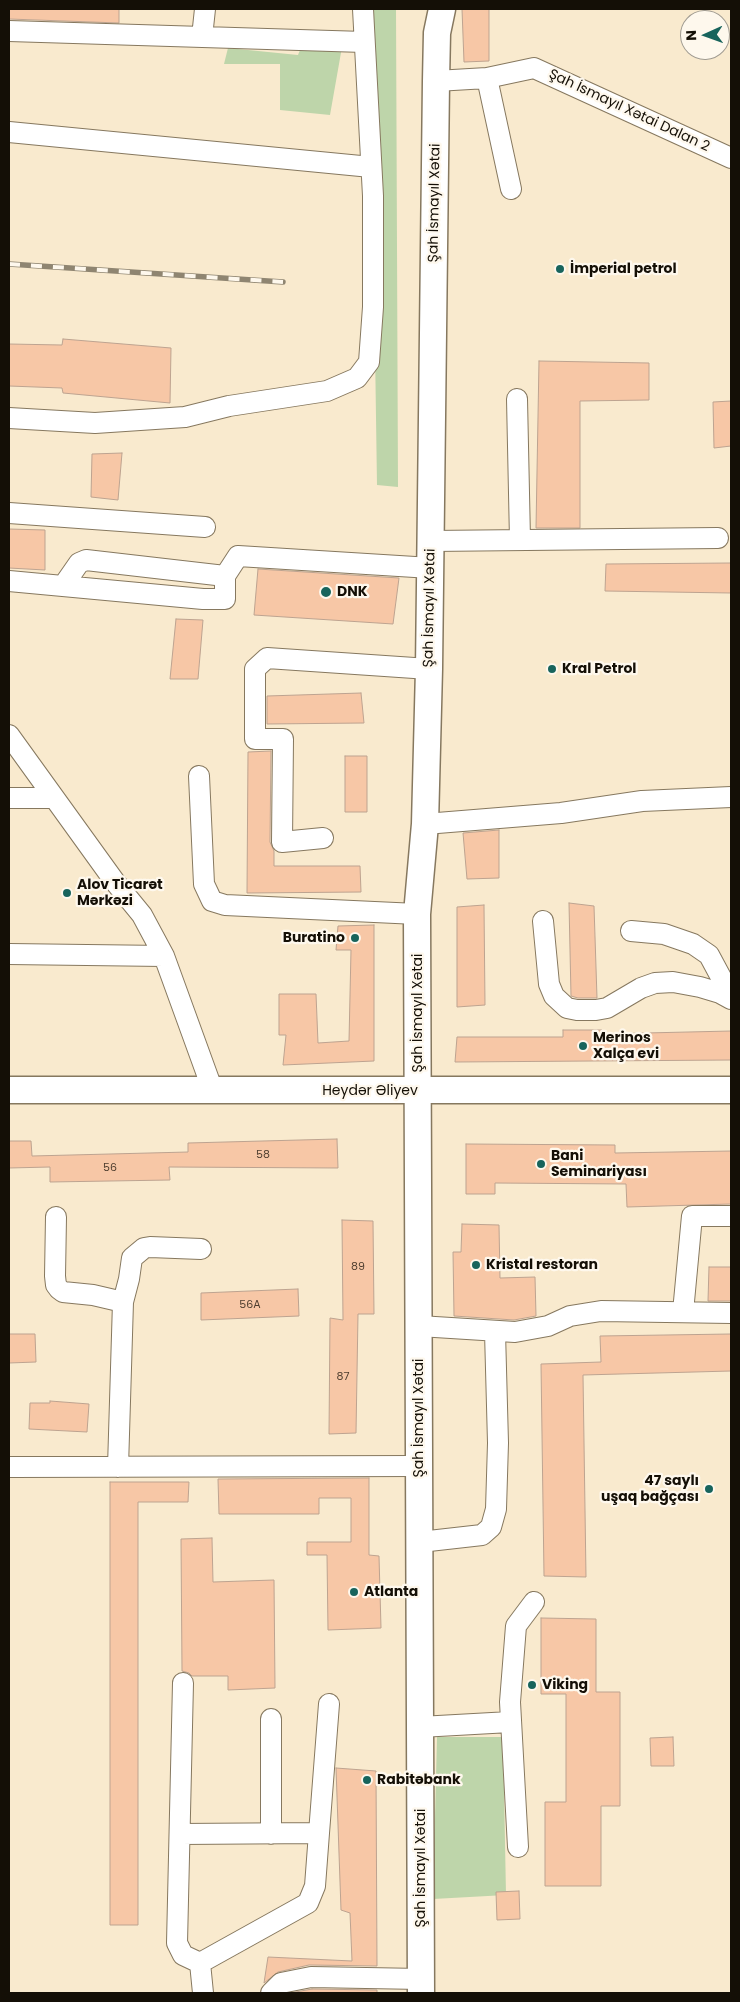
<!DOCTYPE html>
<html>
<head>
<meta charset="utf-8">
<style>
  body { margin:0 }
  #map { position:relative; width:740px; height:2002px; overflow:hidden; background:#f9eace; font-family:Poppins,sans-serif }
  canvas { display:block }
  .frame { position:absolute; inset:0; border:10px solid #140f06; pointer-events:none }
  .north { position:absolute; left:680px; top:10px; width:50px; height:50px; box-sizing:border-box; background:#fef8ed; border:1px solid #a09b91; border-radius:50%; rotate:268deg; font-size:14px; font-weight:700; line-height:20px; text-align:center; color:#140f06 }
  .north::after { content:''; display:block; margin:auto; width:18px; height:22px; background:#18645c; clip-path:polygon(50% 0,100% 100%,50% 72%,0 100%) }
</style>
</head>
<body>
<div id="map">
<canvas width="740" height="2002"></canvas>
<div class="frame"></div>
<div class="north">N</div>
</div>
<script>
const g = document.querySelector('canvas').getContext('2d');
g.lineJoin = 'round';
function fillPath(path, color) { g.fillStyle = color; g.fill(path, 'evenodd'); }
const shape = rows => new Path2D(rows.map(r => 'M' + r).join(''));
function strokePath(path, color, width, dash) { g.strokeStyle = color; g.lineWidth = width; g.lineCap = dash ? 'butt' : 'round'; g.setLineDash(dash || []); g.stroke(path); }
function drawText(font, color, halo, rows, align = 'center') {
  g.font = font + ' Poppins,sans-serif'; g.lineWidth = 4.5; g.setLineDash([]); g.textBaseline = 'middle'; g.strokeStyle = halo; g.fillStyle = color; for (const [text, x, y, turn = 0] of rows) {
    g.save(); g.translate(x, y); g.rotate((+turn || 0) * Math.PI / 180); g.textAlign = isNaN(turn) ? turn : align; if (halo) g.strokeText(text, 0, 0); g.fillText(text, 0, 0); g.restore();
  }
}
fillPath(shape([
  [370,9,396,9,398,487,377,485],
  [302,45,342,47,330,115,280,110,280,64,224,64,228,48,298,55],
  [437,1737,503,1737,506,1895,433,1899]
]), '#bed5aa');
const building = shape([
  [9,9,119,9,119,23,9,19,9,9],
  [462,9,489,9,489,61,464,62,462,9],
  [63,339,171,348,170,403,63,393,62,388,9,386,9,344,62,345,63,339],
  [539,361,649,363,649,400,580,401,580,528,536,528,539,361],
  [731,401,731,446,714,448,713,402,731,401],
  [122,453,118,500,91,497,92,454,122,453],
  [9,529,45,530,45,570,9,568,9,529],
  [731,563,731,593,605,591,606,564,731,563],
  [258,569,399,578,393,624,254,615,258,569],
  [176,619,203,620,198,679,170,679,176,619],
  [361,693,364,723,267,724,267,696,361,693],
  [271,751,270,842,274,851,274,866,360,866,361,892,247,893,248,752,271,751],
  [345,756,367,756,367,812,345,812,345,756],
  [499,830,499,878,467,879,463,833,499,830],
  [569,903,594,906,597,998,578,998,571,996,569,903],
  [484,905,485,1005,457,1007,457,907,484,905],
  [374,925,374,1061,283,1065,286,1035,279,1035,279,994,316,994,318,1043,349,1041,351,950,336,950,338,926,374,925],
  [563,1030,602,1030,602,1034,731,1031,731,1060,455,1062,457,1037,563,1037,563,1030],
  [337,1139,338,1168,169,1167,170,1180,50,1182,50,1167,9,1168,9,1141,31,1141,32,1156,188,1152,188,1143,337,1139],
  [466,1144,615,1145,615,1153,731,1151,731,1204,627,1207,626,1184,495,1183,495,1194,466,1194,466,1144],
  [342,1220,373,1221,374,1314,358,1314,356,1433,329,1434,330,1318,343,1320,342,1220],
  [462,1224,499,1225,500,1278,535,1277,536,1316,514,1320,454,1316,453,1252,461,1252,462,1224],
  [709,1267,731,1267,731,1301,708,1301,709,1267],
  [298,1289,299,1316,201,1320,201,1293,298,1289],
  [9,1334,35,1334,36,1362,9,1363,9,1334],
  [731,1334,731,1371,583,1375,586,1577,544,1576,541,1364,601,1362,600,1336,731,1334],
  [50,1401,89,1404,87,1432,29,1429,30,1403,50,1403,50,1401],
  [369,1478,369,1555,379,1556,381,1628,328,1630,327,1555,307,1555,307,1542,351,1542,351,1498,319,1498,319,1514,219,1514,218,1479,369,1478],
  [110,1482,189,1482,188,1502,138,1502,138,1925,110,1925,110,1482],
  [212,1538,213,1582,274,1580,275,1688,228,1690,228,1676,192,1676,189,1673,182,1671,181,1539,212,1538],
  [541,1618,596,1619,596,1692,620,1692,620,1806,601,1806,601,1886,545,1886,545,1802,566,1802,566,1694,541,1694,541,1618],
  [673,1737,674,1766,651,1766,650,1738,673,1737],
  [336,1768,376,1771,377,1966,309,1965,278,1972,264,1983,268,1957,352,1961,350,1913,341,1910,336,1768],
  [519,1891,520,1919,497,1920,496,1892,519,1891],
  [312,1989,377,1990,377,1993,290,1993,312,1989]
]);
fillPath(building, '#f7c7a6');
strokePath(building, '#bda390', 1);
const minor = shape([
  [9,31,364,42],
  [202,37,205,9],
  [487,78,511,189],
  [436,81,487,78,534,68,731,158],
  [9,132,371,167],
  [517,399,520,540],
  [9,418,95,423,185,417,229,406,327,391,357,378,369,362,373,307,373,196,363,9],
  [9,513,205,527],
  [431,541,718,538],
  [9,581,203,599,225,599,225,576,238,556,431,568],
  [63,586,79,563,86,560,225,576],
  [9,735,115,882,142,915,164,956,213,1091],
  [199,776,204,884,212,901,225,905,417,914],
  [9,798,53,798],
  [425,824,561,813,642,801,731,797],
  [323,838,282,842,283,739,255,739,255,669,267,658,429,669],
  [543,921,549,984,554,996,567,1008,577,1010,596,1010,607,1008,641,988,655,983,673,982,700,987,720,993,731,999],
  [631,931,664,934,693,944,709,955,731,996],
  [9,954,164,956],
  [56,1217,55,1276,56,1285,59,1289,63,1292,93,1295,123,1302],
  [683,1312,692,1216,731,1216],
  [419,1326,515,1332,548,1326,570,1316,601,1311,731,1313],
  [9,1467,419,1466],
  [118,1467,123,1302,129,1279,132,1258,144,1248,150,1247,201,1249],
  [420,1542,482,1535,491,1527,496,1509,498,1443,495,1332],
  [183,1683,177,1943,183,1955,200,1963,203,1993],
  [420,1727,510,1722],
  [180,1834,319,1833,329,1704],
  [271,1834,271,1719],
  [518,1847,510,1702,516,1626,534,1602],
  [200,1963,308,1903,315,1886,319,1833],
  [271,1993,281,1983,311,1977,421,1979]
]);
const major = shape([
  [9,1090,731,1090],
  [421,1993,417,914,425,824,429,669,436,81,437,33,442,9]
]);
strokePath(minor, '#86785f', 22);
strokePath(major, '#86785f', 29);
strokePath(minor, '#fff', 20);
strokePath(major, '#fff', 26);
const rail = shape([
  [9,264,283,282]
]);
strokePath(rail, '#8f8571', 5.5);
strokePath(rail, '#fef8ed', 4, [11]);
for (const [x, y, r, color] of [
  [560,269,5,"#18645c"],
  [326,592,6,"#18645c"],
  [552,669,5,"#18645c"],
  [67,893,5,"#18645c"],
  [355,938,5,"#18645c"],
  [583,1046,5,"#18645c"],
  [541,1164,5,"#18645c"],
  [476,1265,5,"#18645c"],
  [709,1489,5,"#18645c"],
  [354,1592,5,"#18645c"],
  [532,1685,5,"#18645c"],
  [367,1780,5,"#18645c"]
]) { const dot = new Path2D(); dot.arc(x, y, r, 0, 2 * Math.PI); g.fillStyle = color; g.fill(dot); strokePath(dot, '#fef8ed', 2); }
drawText('11px', '#4d3d2e', null, [
  ["58",263,1155],
  ["56",110,1168],
  ["89",358,1267],
  ["56A",250,1305],
  ["87",343,1377]
]);
drawText('14px', '#140f06', '#fef8ed', [
  ["Şah İsmayıl Xətai Dalan 2",629,111,25],
  ["Şah İsmayıl Xətai",435,203,-89],
  ["Şah İsmayıl Xətai",430,608,-89],
  ["Şah İsmayıl Xətai",418,1013,-90],
  ["Heydər Əliyev",370,1091],
  ["Şah İsmayıl Xətai",419,1418,-90],
  ["Şah İsmayıl Xətai",421,1868,-90]
]);
drawText('bold 14px', '#140f06', '#fef8ed', [
  ["İmperial petrol",570,269],
  ["DNK",337,592],
  ["Kral Petrol",562,669],
  ["Alov Ticarət",77,885],
  ["Mərkəzi",77,901],
  ["Buratino",345,938,"right"],
  ["Merinos",593,1038],
  ["Xalça evi",593,1054],
  ["Bani",551,1156],
  ["Seminariyası",551,1172],
  ["Kristal restoran",486,1265],
  ["47 saylı",699,1481,"right"],
  ["uşaq bağçası",699,1497,"right"],
  ["Atlanta",364,1592],
  ["Viking",542,1685],
  ["Rabitəbank",377,1780]
], 'left');
</script>
</body>
</html>
